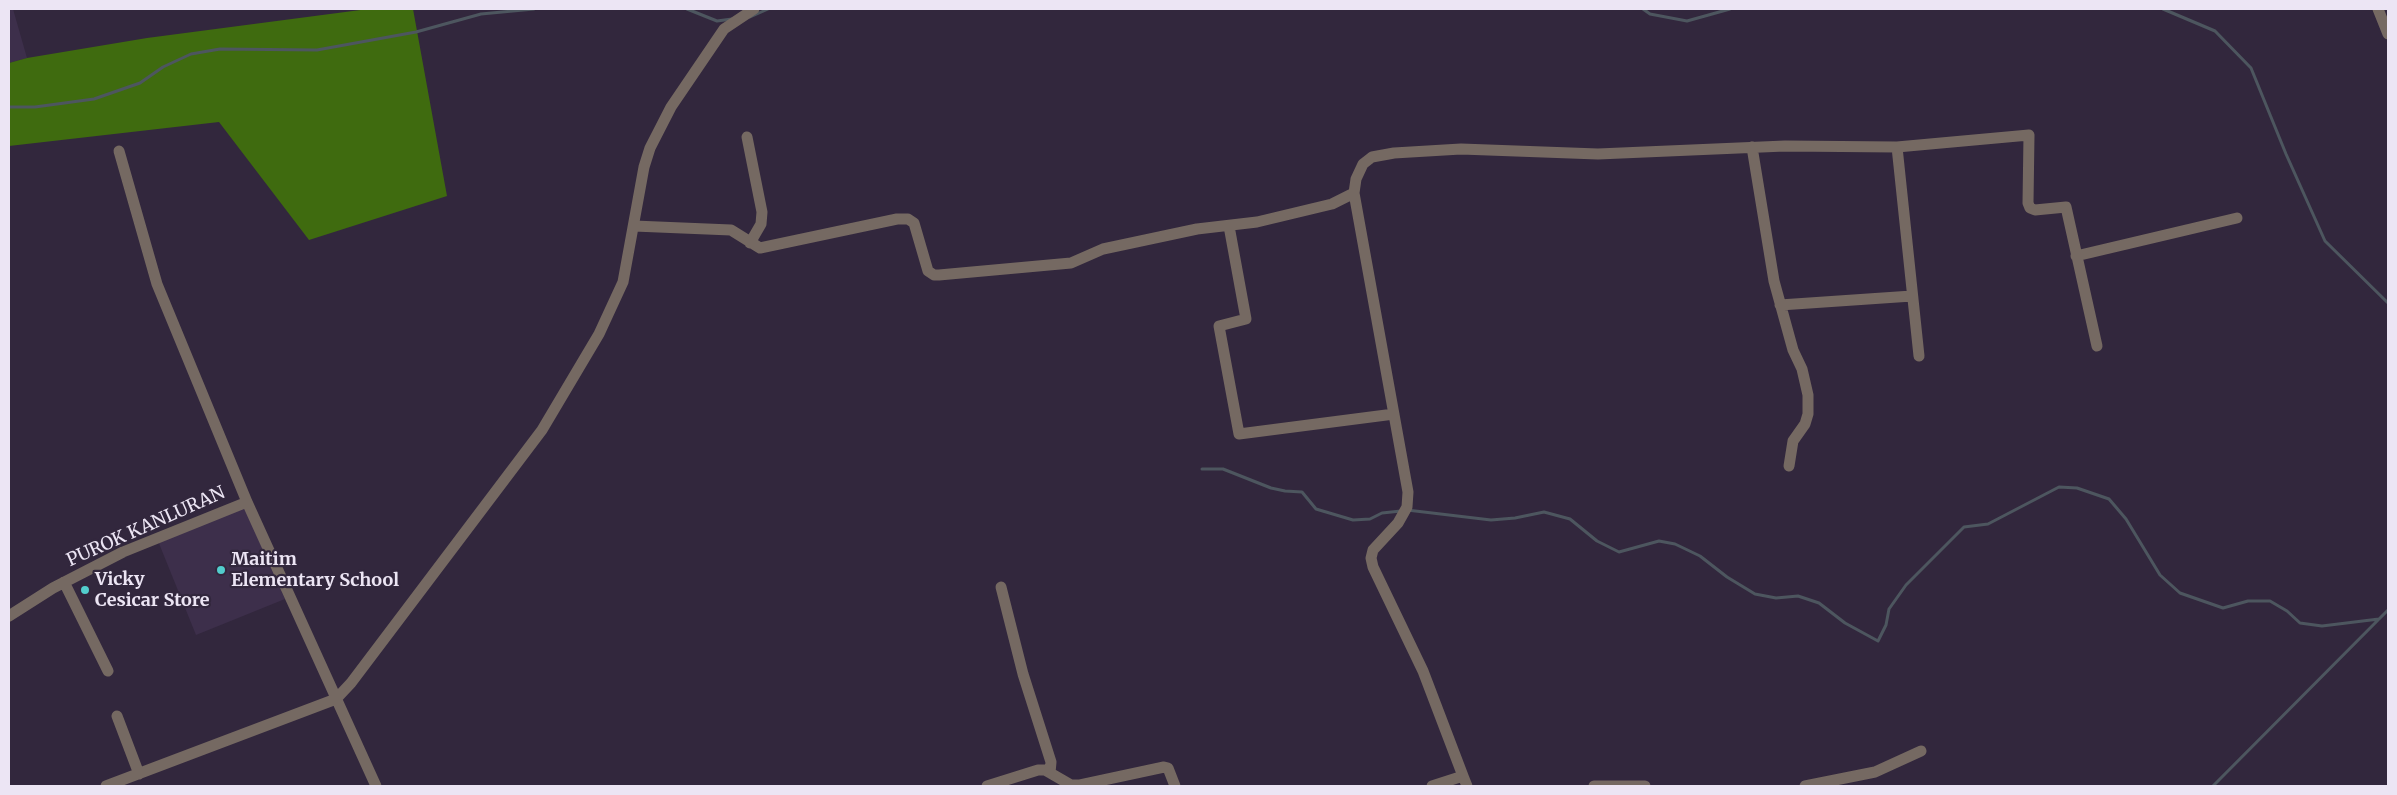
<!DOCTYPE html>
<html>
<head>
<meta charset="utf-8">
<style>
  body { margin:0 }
  #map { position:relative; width:2397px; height:795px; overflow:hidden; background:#32273d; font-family:Merriweather,serif }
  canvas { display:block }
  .frame { position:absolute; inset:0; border:10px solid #ece5f4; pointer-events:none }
</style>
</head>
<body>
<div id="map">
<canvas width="2397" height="795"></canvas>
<div class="frame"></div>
</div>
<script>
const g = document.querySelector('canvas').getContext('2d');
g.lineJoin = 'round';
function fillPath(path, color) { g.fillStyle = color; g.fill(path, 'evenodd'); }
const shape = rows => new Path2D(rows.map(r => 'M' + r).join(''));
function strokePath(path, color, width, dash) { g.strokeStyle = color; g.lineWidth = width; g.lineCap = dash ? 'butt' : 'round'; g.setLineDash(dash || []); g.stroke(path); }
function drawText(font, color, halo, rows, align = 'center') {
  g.font = font + ' Merriweather,serif'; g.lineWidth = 4.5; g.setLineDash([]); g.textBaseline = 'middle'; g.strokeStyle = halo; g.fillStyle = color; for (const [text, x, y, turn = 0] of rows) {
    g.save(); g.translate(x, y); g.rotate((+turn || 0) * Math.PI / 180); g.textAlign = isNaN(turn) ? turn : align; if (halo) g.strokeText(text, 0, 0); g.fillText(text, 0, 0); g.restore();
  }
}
fillPath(shape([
  [9,9,13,9,27,58,9,63],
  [243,504,285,599,196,635,158,541]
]), '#3d2f4b');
fillPath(shape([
  [368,9,413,9,447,196,309,240,219,122,9,146,9,63,27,58,147,38]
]), '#3f6b0f');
strokePath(shape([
  [687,9,717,21,732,19],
  [1643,9,1650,14,1687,21,1730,9],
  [2163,9,2215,31,2251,68,2286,154,2325,241,2388,303],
  [750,17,768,9],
  [9,107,35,107,94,99,140,83,163,67,191,54,220,49,317,50,416,32,481,14,534,9],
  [1202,469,1223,469,1271,488,1285,491,1302,492,1316,509,1353,520,1370,519,1382,513,1401,511],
  [1407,510,1491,520,1515,518,1544,512,1570,519,1597,541,1619,552,1659,541,1675,544,1700,556,1727,577,1755,594,1776,598,1798,596,1819,603,1845,623,1878,641,1886,625,1889,609,1906,585,1964,527,1988,524,2059,487,2077,488,2109,499,2126,519,2160,575,2180,593,2223,608,2248,601,2270,601,2287,611,2300,623,2322,626,2379,619],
  [2213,786,2388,610]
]), '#4d565f', 3);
strokePath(shape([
  [2378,9,2388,34],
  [747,137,762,212,761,224,750,243],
  [1752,147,1774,281,1793,350,1802,369,1808,395,1808,414,1805,424,1793,441,1789,466],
  [1897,147,1919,356],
  [119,151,157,284,247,502,376,786],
  [634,226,731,230,760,248,897,219,908,219,914,223,928,271,934,275,939,275,1071,263,1103,249,1197,229,1257,222,1332,204,1354,193],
  [1229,226,1246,319,1219,326,1239,434,1394,414],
  [2076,256,2237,218],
  [1780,305,1912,296],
  [64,582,108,671],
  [1001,587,1023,674,1051,762,1050,773],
  [9,616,53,588,123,552,247,502],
  [117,716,139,774],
  [1463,776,1423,671,1373,567,1371,558,1373,550,1398,523,1407,507,1408,492,1354,193,1356,179,1363,164,1372,157,1394,153,1461,149,1598,154,1785,146,1897,147,2029,135,2028,203,2030,208,2035,210,2066,207,2097,346],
  [106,786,336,699,351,683,542,430,599,334,623,282,644,167,650,148,671,107,724,29,754,9],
  [987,786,1038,770,1045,770,1071,785,1080,785,1164,767,1168,768,1175,786],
  [1432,786,1463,776,1467,786],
  [1594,786,1645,786],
  [1805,786,1875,772,1921,751]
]), '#756962', 11);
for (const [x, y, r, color] of [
  [221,570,5,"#52cdcd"],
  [85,590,5,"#52cdcd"]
]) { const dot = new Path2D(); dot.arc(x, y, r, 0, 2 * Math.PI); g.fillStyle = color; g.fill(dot); strokePath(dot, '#32273d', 2); }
drawText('18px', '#ece5f4', '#32273d', [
  ["PUROK KANLURAN",146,527,-24]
]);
drawText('bold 18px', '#ece5f4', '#32273d', [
  ["Maitim",231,560],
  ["Elementary School",231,581],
  ["Vicky",95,580],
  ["Cesicar Store",95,601]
], 'left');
</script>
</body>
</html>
